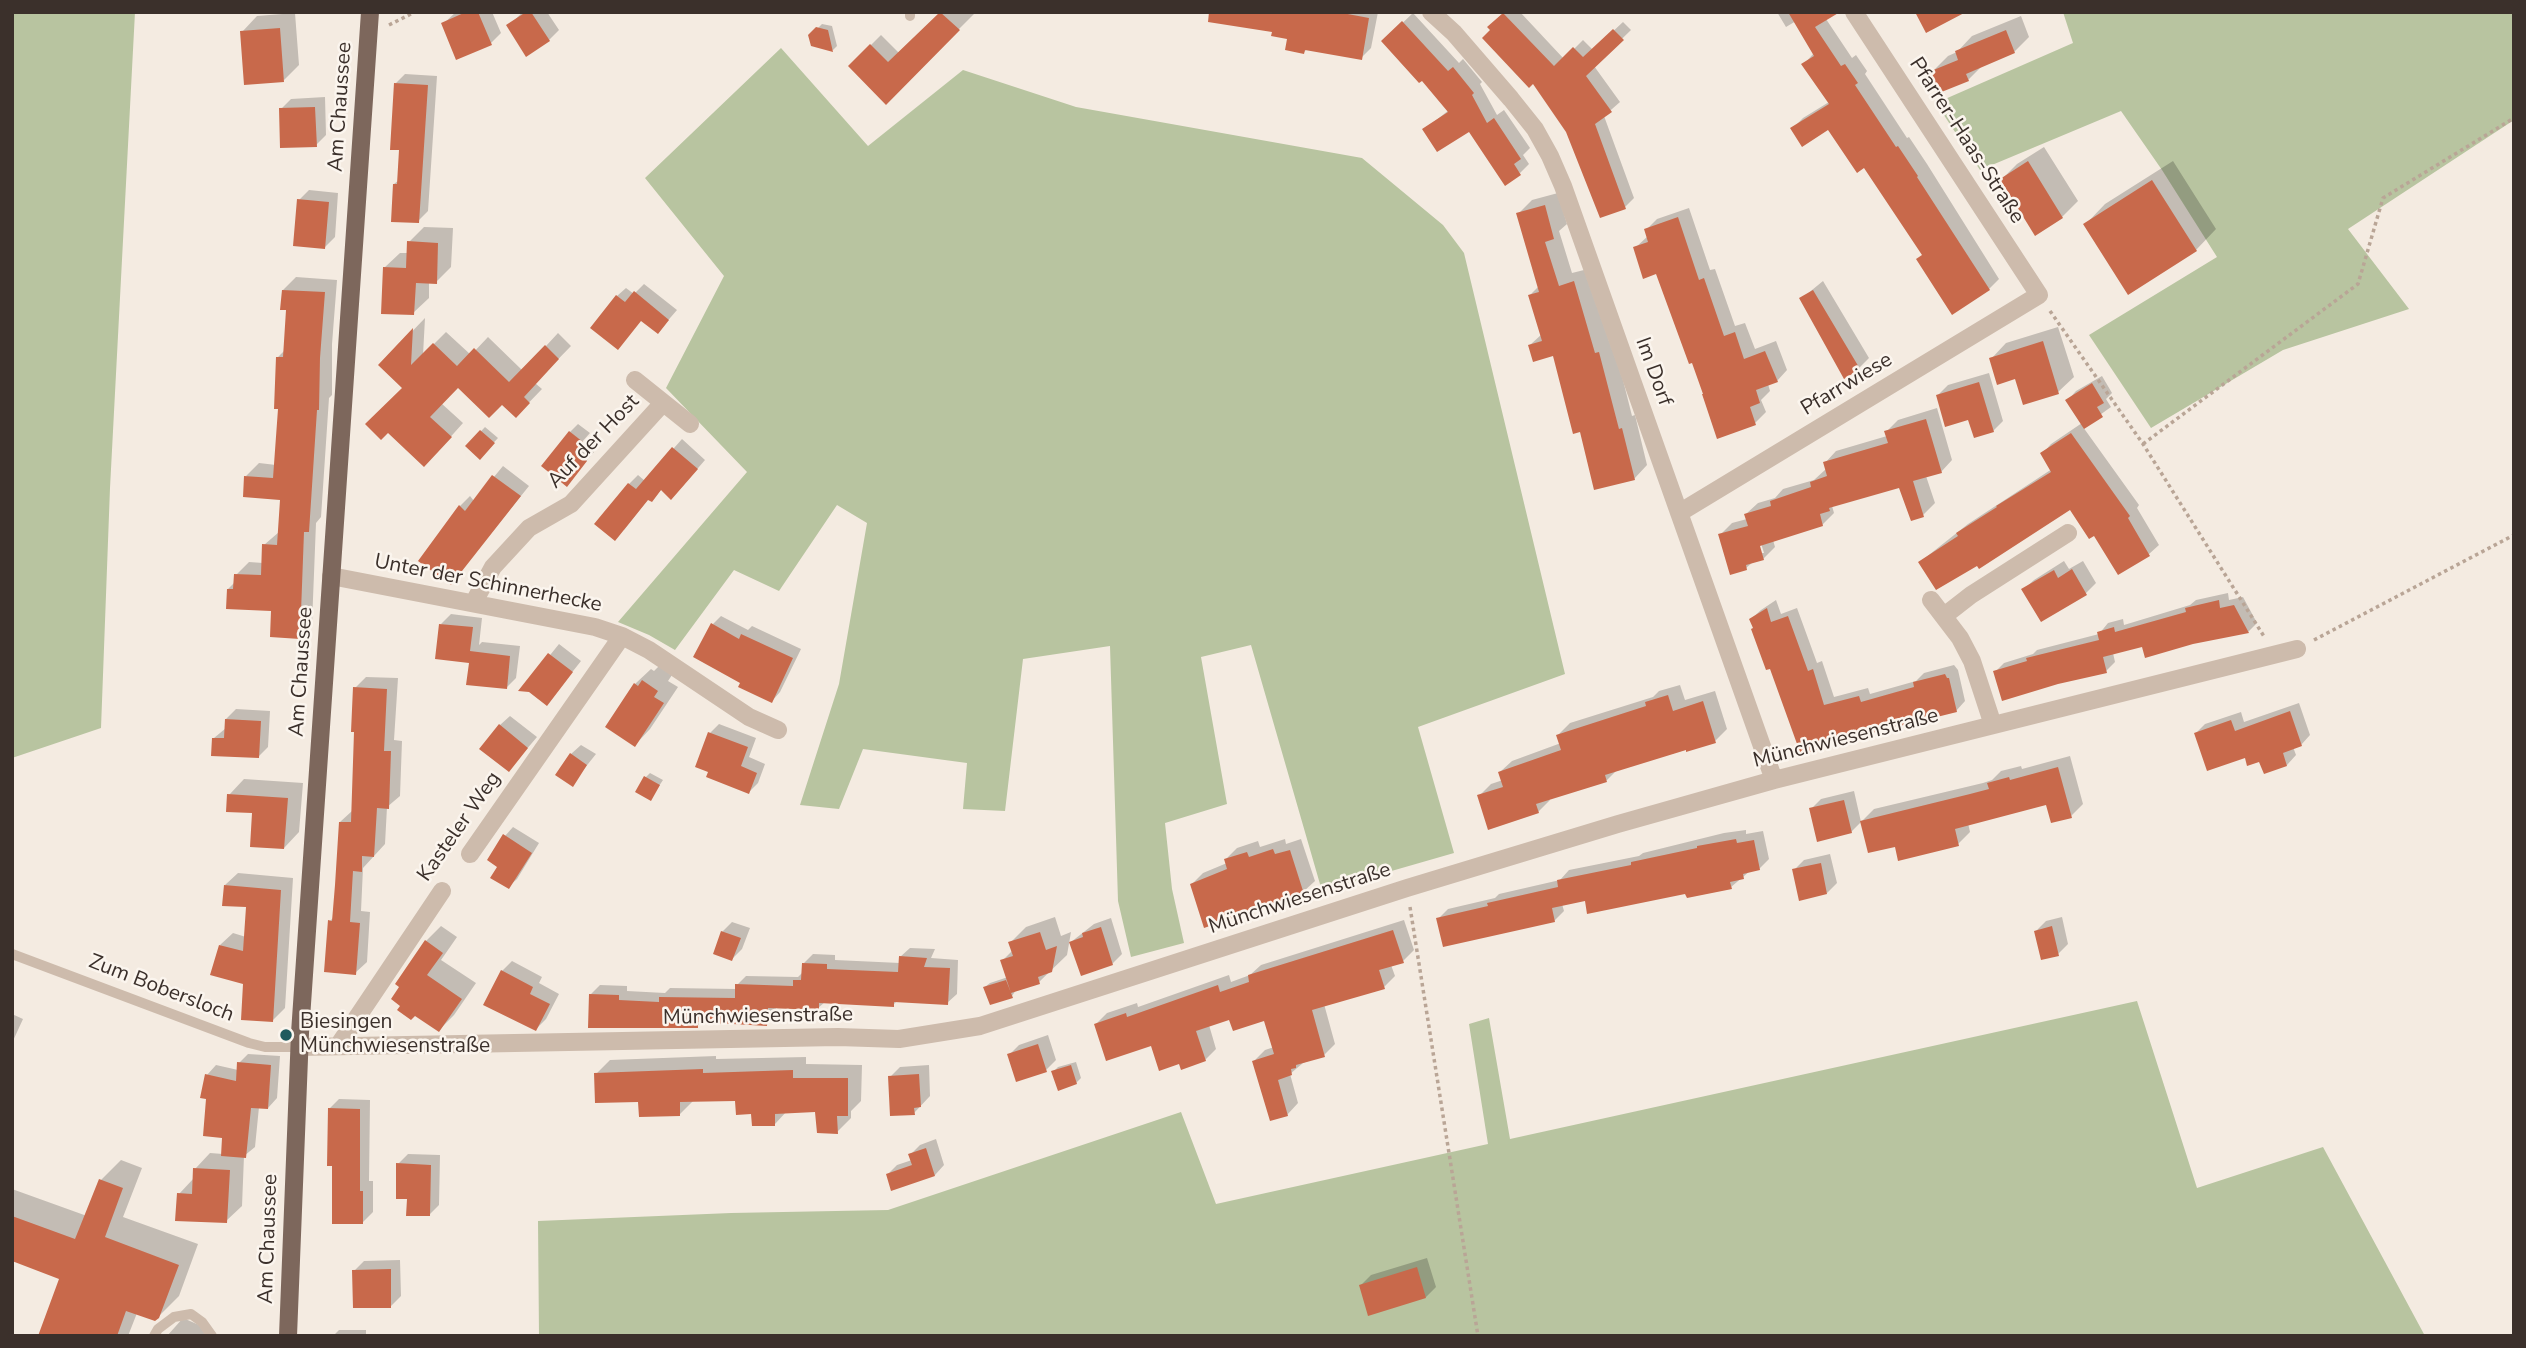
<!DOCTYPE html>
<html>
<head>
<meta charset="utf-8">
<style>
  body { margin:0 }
  #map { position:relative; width:2526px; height:1348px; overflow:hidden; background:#f4ebe1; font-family:"Nunito Sans",sans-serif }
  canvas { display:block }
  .frame { position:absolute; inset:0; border:14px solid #3b302b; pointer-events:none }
</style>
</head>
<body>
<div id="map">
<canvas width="2526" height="1348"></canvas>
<div class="frame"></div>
</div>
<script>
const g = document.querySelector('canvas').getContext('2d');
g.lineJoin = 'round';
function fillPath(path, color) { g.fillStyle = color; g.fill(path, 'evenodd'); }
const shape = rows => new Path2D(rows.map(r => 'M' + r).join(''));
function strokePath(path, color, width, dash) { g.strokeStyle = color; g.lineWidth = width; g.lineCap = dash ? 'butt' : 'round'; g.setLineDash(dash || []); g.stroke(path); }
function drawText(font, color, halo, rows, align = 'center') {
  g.font = font + ' "Nunito Sans",sans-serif'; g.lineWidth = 5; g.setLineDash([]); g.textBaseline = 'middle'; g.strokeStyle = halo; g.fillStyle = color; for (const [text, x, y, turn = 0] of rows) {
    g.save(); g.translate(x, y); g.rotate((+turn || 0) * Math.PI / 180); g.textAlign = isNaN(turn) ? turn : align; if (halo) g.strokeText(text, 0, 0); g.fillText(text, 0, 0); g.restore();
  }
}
fillPath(shape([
  [12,12,135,12,110,488,101,728,12,758],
  [2063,12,2514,12,2514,120,2348,229,2409,309,2283,350,2151,428,2089,335,2217,257,2162,170,2121,111,1980,170,1936,103,2073,43],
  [781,48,868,146,963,70,1076,107,1362,158,1443,225,1464,253,1565,674,1418,727,1454,853,1322,891,1251,645,1201,657,1227,804,1165,823,1172,889,1184,943,1131,957,1118,901,1110,646,1023,659,1005,811,963,809,967,763,863,749,839,809,800,805,839,684,867,523,837,505,779,591,734,570,675,650,649,635,618,622,747,472,666,388,724,276,645,178],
  [2137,1001,2197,1188,2323,1147,2425,1336,539,1336,538,1221,731,1213,888,1210,1181,1112,1216,1204,1488,1144,1469,1024,1489,1018,1510,1139]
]), '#b8c4a0');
fillPath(shape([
  [456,12,492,12,501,33,491,43,443,24],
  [523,12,547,12,559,30,549,40,508,26],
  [942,12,976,12,886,102,850,66,881,35,899,53],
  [1212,12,1378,12,1371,48,1361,58,1307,49,1304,52,1289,37],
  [1505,12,1520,12,1564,59,1583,40,1593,50,1623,22,1631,30,1594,66,1620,102,1604,116,1634,198,1625,207,1601,216,1568,131,1534,81,1490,27],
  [1777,12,1832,12,1826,19,1852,58,1856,55,1867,71,1865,74,1907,138,1909,137,1927,164,1999,279,1989,289,1924,255,1865,166,1829,127,1793,128,1803,118,1829,102,1804,64,1814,53,1796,21,1786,27],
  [295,13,299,65,284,80,242,32,257,16],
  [1413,13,1459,63,1463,59,1482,82,1480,84,1497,115,1504,110,1530,148,1523,155,1529,164,1520,173,1470,129,1425,129,1449,110,1393,32],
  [2021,16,2029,37,2014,52,1983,65,1968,80,1933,71,1948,56,1957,52,1972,36],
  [822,24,832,26,837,46,833,50,813,45,810,36],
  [405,74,437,76,428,211,418,221,394,184,399,180,401,149,395,84],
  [325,97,326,135,316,145,281,109,291,99],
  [2044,147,2078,201,2062,217,2036,233,2002,179,2017,164],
  [2173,161,2216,229,2196,250,2085,225,2105,204],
  [309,190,338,193,335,237,325,247,299,200],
  [1558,193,1567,224,1559,231,1572,273,1588,269,1609,341,1613,340,1632,416,1635,415,1647,465,1634,479,1582,430,1554,354,1530,345,1542,334,1530,295,1539,286,1518,214,1532,200],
  [1689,208,1710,270,1715,269,1735,326,1745,323,1755,349,1776,341,1787,370,1777,381,1768,384,1770,391,1761,400,1766,412,1755,423,1705,393,1657,272,1635,248,1648,236,1646,230,1657,219],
  [424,227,453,228,451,267,436,282,429,282,429,298,413,313,384,268,400,253,408,253,409,242],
  [296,277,337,280,332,344,332,395,329,398,321,517,316,523,312,624,299,637,273,609,228,589,235,582,236,575,249,562,263,563,264,545,279,532,281,498,246,476,259,463,276,465,280,407,278,357,285,350,288,309,283,290],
  [1823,281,1869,358,1859,368,1801,299],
  [644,284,677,310,658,332,617,296,626,288,634,294],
  [425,318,423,355,446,332,471,355,488,337,523,371,558,333,571,346,535,383,542,389,516,416,502,402,458,385,441,403,463,423,437,452,404,388,380,365],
  [2058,327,2074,377,2058,392,1991,359,2006,343],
  [1989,373,2003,421,1993,431,1938,395,1948,385],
  [2102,376,2112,393,2106,399,2111,407,2083,427,2139,505,2137,508,2159,545,2149,554,2118,573,2095,533,2071,508,1977,563,1920,562,1968,524,2052,469,2042,454,2051,444,2082,423,2068,400,2076,391],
  [1937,408,1952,460,1941,472,1926,476,1935,503,1923,515,1900,485,1832,506,1834,513,1822,525,1773,540,1775,547,1763,559,1753,562,1746,568,1720,535,1732,523,1747,519,1746,514,1758,503,1775,498,1783,489,1814,480,1826,469,1825,463,1836,451,1887,436,1886,432,1898,420],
  [1759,537,1764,553,1760,553],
  [578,424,590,433,582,442,594,452,567,484,570,432],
  [485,427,498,438,480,457,467,446],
  [682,439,705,460,680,489,662,489,652,500,649,498,624,530,629,484,638,475,645,481],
  [503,466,529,486,451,583,420,560,460,506,470,496,474,501],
  [2064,561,2069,569,2083,561,2096,583,2086,593,2042,620,2024,589,2034,580],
  [2228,593,2229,600,2243,597,2257,623,2248,632,2144,645,2113,653,2115,662,2106,671,1995,672,2004,663,2033,654,2037,650,2099,634,2108,623,2123,619,2124,625,2190,605,2196,600],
  [1776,600,1781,614,1797,608,1817,663,1822,661,1834,697,1868,688,1870,694,1916,681,1924,673,1954,665,1958,670,1965,701,1956,711,1851,737,1771,667,1751,619,1761,610],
  [451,614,482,618,479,645,482,642,520,646,516,678,506,688,471,661,441,624],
  [721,616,748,630,752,626,801,649,780,692,772,701,742,682,713,624],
  [559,644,581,661,547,704,529,690,522,690],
  [659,666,672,675,668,681,678,687,650,729,635,745,635,684,651,669,654,671],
  [366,677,398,678,394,740,402,741,400,796,387,807,385,844,363,868,361,911,370,912,367,962,355,973,330,921,334,917,340,822,352,811,356,730,355,688],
  [1680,685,1685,700,1715,691,1727,729,1715,741,1617,770,1607,780,1549,798,1550,800,1538,812,1479,796,1491,784,1503,780,1500,772,1512,761,1561,743,1558,735,1570,723,1653,697,1659,691],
  [2299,703,2310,735,2301,745,2293,747,2296,755,2287,765,2246,756,2196,733,2205,724,2241,712,2244,722],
  [236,709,270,711,268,747,258,757,214,738,226,728,226,719],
  [510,716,537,737,509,770,500,725],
  [719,724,756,738,749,757,765,764,758,783,749,792,710,733],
  [581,745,596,754,572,784,571,754],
  [2070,756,2083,804,2071,816,2048,802,1968,823,1970,832,1958,844,1896,845,1862,821,1874,809,1983,783,1992,780,2001,771,2021,766,2022,769],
  [650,773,663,780,651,798,646,777],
  [244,779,303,783,299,832,284,848,254,812,229,795],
  [1854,791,1861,822,1851,832,1811,809,1821,799],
  [513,827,539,843,517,879,508,887,499,866,505,836],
  [1746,830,1746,834,1763,831,1769,859,1759,869,1750,871,1731,887,1586,899,1562,904,1564,911,1554,921,1438,919,1448,909,1495,898,1499,894,1560,880,1569,870,1639,856,1643,853,1724,833],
  [1285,839,1286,844,1301,839,1315,881,1303,892,1192,884,1203,873,1227,863,1226,859,1237,848,1258,841,1260,847],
  [1830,854,1837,883,1827,893,1794,870,1804,860],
  [238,873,293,878,285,1008,272,1021,220,945,233,933,246,937,248,905,225,885],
  [1055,917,1061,936,1071,932,1067,955,1039,982,1016,990,1012,996,985,987,990,983,1008,977,1002,961,1013,950,1010,943,1026,927],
  [2062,917,2068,944,2058,954,2036,931,2046,921],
  [1111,918,1122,954,1112,964,1071,942,1094,924],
  [1404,920,1414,950,1403,961,1391,965,1395,976,1384,987,1324,1004,1335,1044,1324,1055,1303,1063,1290,1074,1298,1103,1287,1115,1254,1061,1265,1050,1274,1047,1266,1018,1230,1018,1209,1025,1216,1049,1205,1060,1180,1062,1152,1044,1096,1024,1107,1013,1137,1003,1138,1007,1229,975,1231,982,1250,975,1261,965],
  [732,922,750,928,742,949,732,959,722,932],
  [441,926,457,937,441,960,476,983,454,1015,439,1030,415,1014,426,941],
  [910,948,935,949,931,958,958,960,957,994,947,1003,898,1000,893,1005,825,1002,818,1008,776,1007,776,1015,767,1024,703,1021,697,1026,590,995,600,985,627,986,627,991,665,993,670,988,737,989,737,985,746,976,798,977,803,972,803,964,813,954,835,955,835,960,900,963,900,957],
  [512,961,542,977,539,983,559,994,546,1019,536,1029,502,971],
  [12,1014,23,1019,12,1043],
  [1048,1035,1056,1060,1046,1070,1009,1055,1019,1045],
  [248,1054,280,1056,277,1098,268,1108,259,1107,255,1147,244,1156,242,1206,226,1221,179,1194,194,1178,195,1169,210,1153,223,1154,224,1137,208,1098,207,1075,216,1065,238,1070,239,1063],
  [716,1056,716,1059,806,1057,806,1064,862,1065,861,1101,851,1111,851,1118,837,1132,817,1110,787,1111,775,1124,753,1112,737,1099,694,1100,680,1114,640,1100,596,1074,610,1060],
  [1076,1062,1081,1078,1076,1083,1053,1072,1058,1067],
  [929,1065,930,1096,914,1113,890,1077,900,1067],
  [339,1099,370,1100,369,1181,373,1181,373,1212,363,1222,334,1164,329,1109],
  [936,1139,944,1165,935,1175,888,1174,897,1165,912,1160,910,1155,920,1145],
  [408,1154,440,1155,439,1205,429,1215,408,1198,398,1164],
  [121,1160,142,1168,123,1217,198,1244,179,1296,158,1317,137,1313,128,1336,51,1336,61,1278,12,1260,12,1189,87,1216,101,1180],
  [1427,1258,1436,1287,1426,1297,1361,1285,1371,1275],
  [400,1260,401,1296,391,1306,354,1271,364,1261],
  [183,1318,215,1332,213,1336,167,1336],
  [339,1330,366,1330,366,1336,333,1336]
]), '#0003');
fillPath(shape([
  [466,12,478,12,492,45,456,60,441,23],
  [526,12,531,12,550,41,526,57,506,25],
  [940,12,960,30,886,105,848,66,870,44,888,62],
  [1209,12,1337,12,1369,18,1362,60,1305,50,1304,54,1285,50,1287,39,1271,36,1272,32,1208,22],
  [1788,12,1840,12,1815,27,1841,66,1845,64,1858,83,1855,85,1896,147,1898,146,1918,176,1917,177,1990,290,1952,315,1916,259,1922,255,1864,168,1857,173,1828,130,1802,147,1790,128,1829,104,1801,64,1814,56],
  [1915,12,1966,12,1926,33],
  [1503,13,1554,66,1573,47,1583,57,1613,29,1624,40,1586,76,1612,112,1595,124,1626,209,1600,218,1566,132,1533,84,1529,88,1482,38,1490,30,1487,27],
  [1402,21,1448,71,1453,67,1474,93,1472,95,1487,123,1494,118,1521,159,1514,164,1521,175,1505,186,1469,132,1437,152,1422,129,1448,112,1422,81,1419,83,1381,41],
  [816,27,828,30,833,52,811,46,808,35],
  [280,28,284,82,244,85,240,31],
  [2006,30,2015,53,1966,74,1969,81,1939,93,1931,71,1958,60,1955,51],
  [394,83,428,85,419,223,391,222,393,184,397,184,399,150,390,150],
  [315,107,317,147,280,148,279,108],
  [2028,161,2063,218,2035,236,2000,179],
  [2152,180,2197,251,2128,295,2083,224],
  [297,199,329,202,325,249,293,246],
  [1545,205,1554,239,1545,242,1559,286,1574,281,1595,353,1599,352,1619,429,1622,428,1635,480,1594,490,1580,432,1573,434,1553,356,1533,362,1528,345,1542,341,1528,295,1539,292,1516,213],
  [1678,217,1699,280,1704,278,1724,336,1735,332,1744,359,1765,351,1778,382,1756,390,1760,403,1750,407,1756,425,1717,439,1702,394,1703,394,1692,363,1689,364,1656,274,1643,279,1633,247,1648,242,1644,229],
  [407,241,438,243,437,284,416,283,414,315,381,314,383,267,406,268],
  [282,290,325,292,320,358,319,410,317,410,309,532,304,532,300,639,270,637,271,611,226,609,227,589,233,589,234,574,261,575,262,544,277,545,280,500,243,497,244,476,273,478,278,409,274,409,276,357,283,357,286,310,280,310],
  [1813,290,1860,369,1844,379,1799,298],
  [634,291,669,320,658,334,641,321,618,350,590,328,616,295,625,302],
  [413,328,411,365,433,343,457,366,474,348,509,382,545,345,559,359,524,397,530,403,516,418,502,405,489,418,458,388,430,417,452,437,424,467,388,433,381,440,365,424,402,388,378,365],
  [2043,341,2059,394,2023,405,2015,379,1997,385,1989,358],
  [1979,382,1994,432,1974,438,1968,420,1945,427,1936,395],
  [2092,383,2104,403,2097,407,2103,417,2084,429,2065,400],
  [1926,419,1942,473,1913,481,1924,517,1911,521,1899,488,1829,508,1830,511,1820,514,1823,526,1760,546,1764,560,1746,565,1747,570,1730,575,1718,534,1748,526,1744,514,1771,506,1770,501,1811,487,1810,482,1827,476,1823,462,1888,443,1884,431],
  [480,430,495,443,480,460,465,446],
  [569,431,583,442,575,452,587,461,567,487,541,466],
  [2071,433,2130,516,2128,518,2150,556,2118,575,2094,536,2089,539,2070,510,1979,569,1977,566,1936,590,1918,562,1958,536,1956,533,1997,507,1996,506,2051,472,2040,453],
  [672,447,698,469,671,500,661,490,652,502,648,500,615,541,594,524,628,483,636,489],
  [492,475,521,496,451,585,418,561,459,505,465,511],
  [2072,569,2087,595,2041,622,2021,589,2054,570,2058,578],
  [2219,600,2220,608,2234,605,2249,633,2193,644,2145,658,2142,647,2103,657,2107,673,2058,684,2002,701,1993,671,2027,661,2026,658,2099,640,2097,632,2114,627,2115,632,2186,612,2185,608],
  [1767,608,1771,622,1788,616,1808,671,1813,669,1824,705,1859,696,1861,702,1914,687,1913,682,1945,674,1947,678,1949,678,1957,712,1852,738,1801,755,1770,669,1766,670,1751,629,1753,628,1749,619],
  [711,623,739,639,741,634,793,658,772,703,738,687,740,683,693,657],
  [439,624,473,627,469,659,470,651,510,656,507,689,466,685,469,663,435,659],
  [548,653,573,672,547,706,529,692,518,691],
  [642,680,658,691,654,697,664,703,635,747,605,727,634,683,638,686],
  [353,687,387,689,384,751,391,751,389,809,377,808,374,857,362,856,362,872,353,871,350,922,360,923,356,975,324,972,328,920,332,921,335,885,339,822,351,822,354,732,351,732],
  [1668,695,1673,711,1703,701,1716,743,1686,752,1686,750,1605,775,1607,782,1536,804,1539,813,1488,830,1477,795,1503,787,1498,772,1561,750,1556,735,1646,706,1645,702],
  [2290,711,2302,746,2283,753,2287,766,2264,774,2259,762,2247,766,2245,758,2207,771,2194,733,2231,720,2235,731],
  [225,719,261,721,259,758,211,756,212,738,224,738],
  [499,724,528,748,509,772,479,749],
  [708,732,748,747,741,766,757,773,749,794,706,777,708,772,695,767],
  [570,753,587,765,573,787,555,775],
  [2058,767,2072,818,2051,823,2046,805,1955,829,1959,846,1898,861,1895,847,1868,853,1860,821,1970,794,1989,789,1987,783,2009,777,2010,780],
  [644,776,660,785,651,801,635,792],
  [227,794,288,798,284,849,250,847,252,813,226,812],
  [1844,800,1852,833,1817,842,1809,808],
  [503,834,532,853,509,889,490,878,497,867,487,860],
  [1736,839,1737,843,1754,840,1760,870,1743,874,1744,879,1730,882,1732,889,1687,898,1685,894,1587,914,1585,901,1552,908,1555,922,1443,947,1436,918,1488,906,1487,903,1558,887,1557,880,1631,865,1631,862,1697,848,1697,846],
  [1273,849,1275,854,1290,850,1304,894,1204,928,1190,884,1227,869,1224,859,1247,852,1249,857],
  [1821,863,1827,894,1799,901,1792,869],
  [224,885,281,890,273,1022,241,1020,243,984,210,975,219,945,243,951,246,907,222,906],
  [2052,926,2059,956,2041,960,2034,931],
  [1101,927,1113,965,1081,976,1069,942,1083,937,1082,933],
  [1393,930,1404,963,1379,970,1385,989,1312,1010,1325,1057,1296,1065,1296,1068,1291,1069,1292,1075,1278,1080,1288,1116,1270,1121,1252,1061,1274,1054,1264,1021,1233,1031,1229,1020,1196,1031,1206,1061,1181,1070,1179,1064,1159,1071,1151,1046,1106,1061,1094,1024,1126,1013,1127,1017,1218,985,1220,992,1249,982,1248,975],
  [721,931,741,938,732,961,713,954],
  [1040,932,1046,950,1057,946,1052,972,1038,977,1040,984,1011,993,1000,960,1013,956,1008,942],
  [425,940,443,953,427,975,462,999,439,1032,415,1016,411,1020,397,1010,400,1006,391,999,399,987,395,984],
  [899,956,927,958,924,967,950,968,948,1005,894,1002,894,1007,819,1003,819,1010,768,1008,767,1026,698,1022,698,1028,588,1028,589,994,619,995,619,1000,659,1002,659,997,735,998,735,984,793,986,793,980,801,980,802,963,827,964,827,969,898,972],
  [501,970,533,987,530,994,550,1004,536,1031,483,1005],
  [1006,980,1013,998,990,1005,983,987],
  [1038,1044,1047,1072,1016,1082,1007,1054],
  [237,1062,271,1065,268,1109,251,1108,246,1158,221,1156,222,1138,203,1136,206,1099,200,1098,205,1074,236,1081],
  [1071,1065,1077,1084,1058,1091,1051,1071],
  [703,1069,703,1073,793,1070,793,1078,848,1078,848,1116,837,1116,838,1134,817,1133,815,1112,775,1114,775,1126,752,1126,751,1114,736,1115,735,1101,680,1102,680,1116,639,1117,638,1102,595,1103,594,1073],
  [919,1074,921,1107,914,1108,915,1115,890,1116,888,1076],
  [328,1108,360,1109,360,1191,363,1191,363,1224,332,1224,332,1166,327,1166],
  [926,1148,935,1176,891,1191,886,1174,912,1165,908,1154],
  [396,1163,431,1165,430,1216,406,1216,407,1199,396,1199],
  [193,1168,230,1170,227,1223,175,1221,177,1193,192,1194],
  [99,1179,123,1188,105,1237,179,1265,159,1318,155,1321,126,1311,117,1336,38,1336,59,1279,12,1261,12,1216,75,1239],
  [1417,1267,1426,1298,1368,1316,1359,1285],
  [391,1269,391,1308,353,1308,352,1270]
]), '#c8694b');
strokePath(shape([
  [389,25,415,12],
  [2050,311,2143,444,2265,638],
  [2143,444,2358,284,2383,198,2514,118],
  [2314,640,2514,535],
  [1410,907,1478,1336]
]), '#b9a596', 3.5, [3.5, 3.5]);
strokePath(shape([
  [910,16,910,12],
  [12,954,249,1043,265,1047,299,1047],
  [154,1336,158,1329,174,1317,191,1314,202,1322,212,1336]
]), '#cdbbac', 10);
strokePath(shape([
  [1431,12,1454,33,1511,99,1535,129,1550,156,1563,186,1774,780],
  [635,380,690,424],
  [1679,513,2039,295,1854,12],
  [331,576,595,627,622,636,649,650,749,717,778,730],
  [1931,600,1960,638,1972,661,1993,725],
  [474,602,493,567,529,528,571,504,662,404],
  [1944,616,1971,595,2068,533],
  [470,854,622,636],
  [338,1046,442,891],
  [299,1047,838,1037,899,1039,980,1026,1407,888,1618,824,1774,780,2297,649]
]), '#cdbbac', 18);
strokePath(shape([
  [288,1336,300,1033,370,12]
]), '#7d675c', 18);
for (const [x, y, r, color] of [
  [286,1035,7,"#1f5a5e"]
]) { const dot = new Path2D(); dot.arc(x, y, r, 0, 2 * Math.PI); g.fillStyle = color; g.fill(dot); strokePath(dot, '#fbf5ee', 2.5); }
drawText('21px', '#3b302b', '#fbf5ee', [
  ["Am Chaussee",341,107,-86],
  ["Pfarrer-Haas-Straße",1966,141,57],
  ["Im Dorf",1653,372,70],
  ["Pfarrwiese",1847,385,-31],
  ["Auf der Host",594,442,-46],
  ["Unter der Schinnerhecke",488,584,11],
  ["Am Chaussee",302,672,-86],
  ["Münchwiesenstraße",1846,739,-14],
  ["Kasteler Weg",460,827,-55],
  ["Münchwiesenstraße",1300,899,-18],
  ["Zum Bobersloch",161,989,21],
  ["Münchwiesenstraße",758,1017,-1],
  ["Am Chaussee",269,1239,-88]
]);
drawText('21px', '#3b302b', '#fbf5ee', [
  ["Biesingen",300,1023],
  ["Münchwiesenstraße",300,1047]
], 'left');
</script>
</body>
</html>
